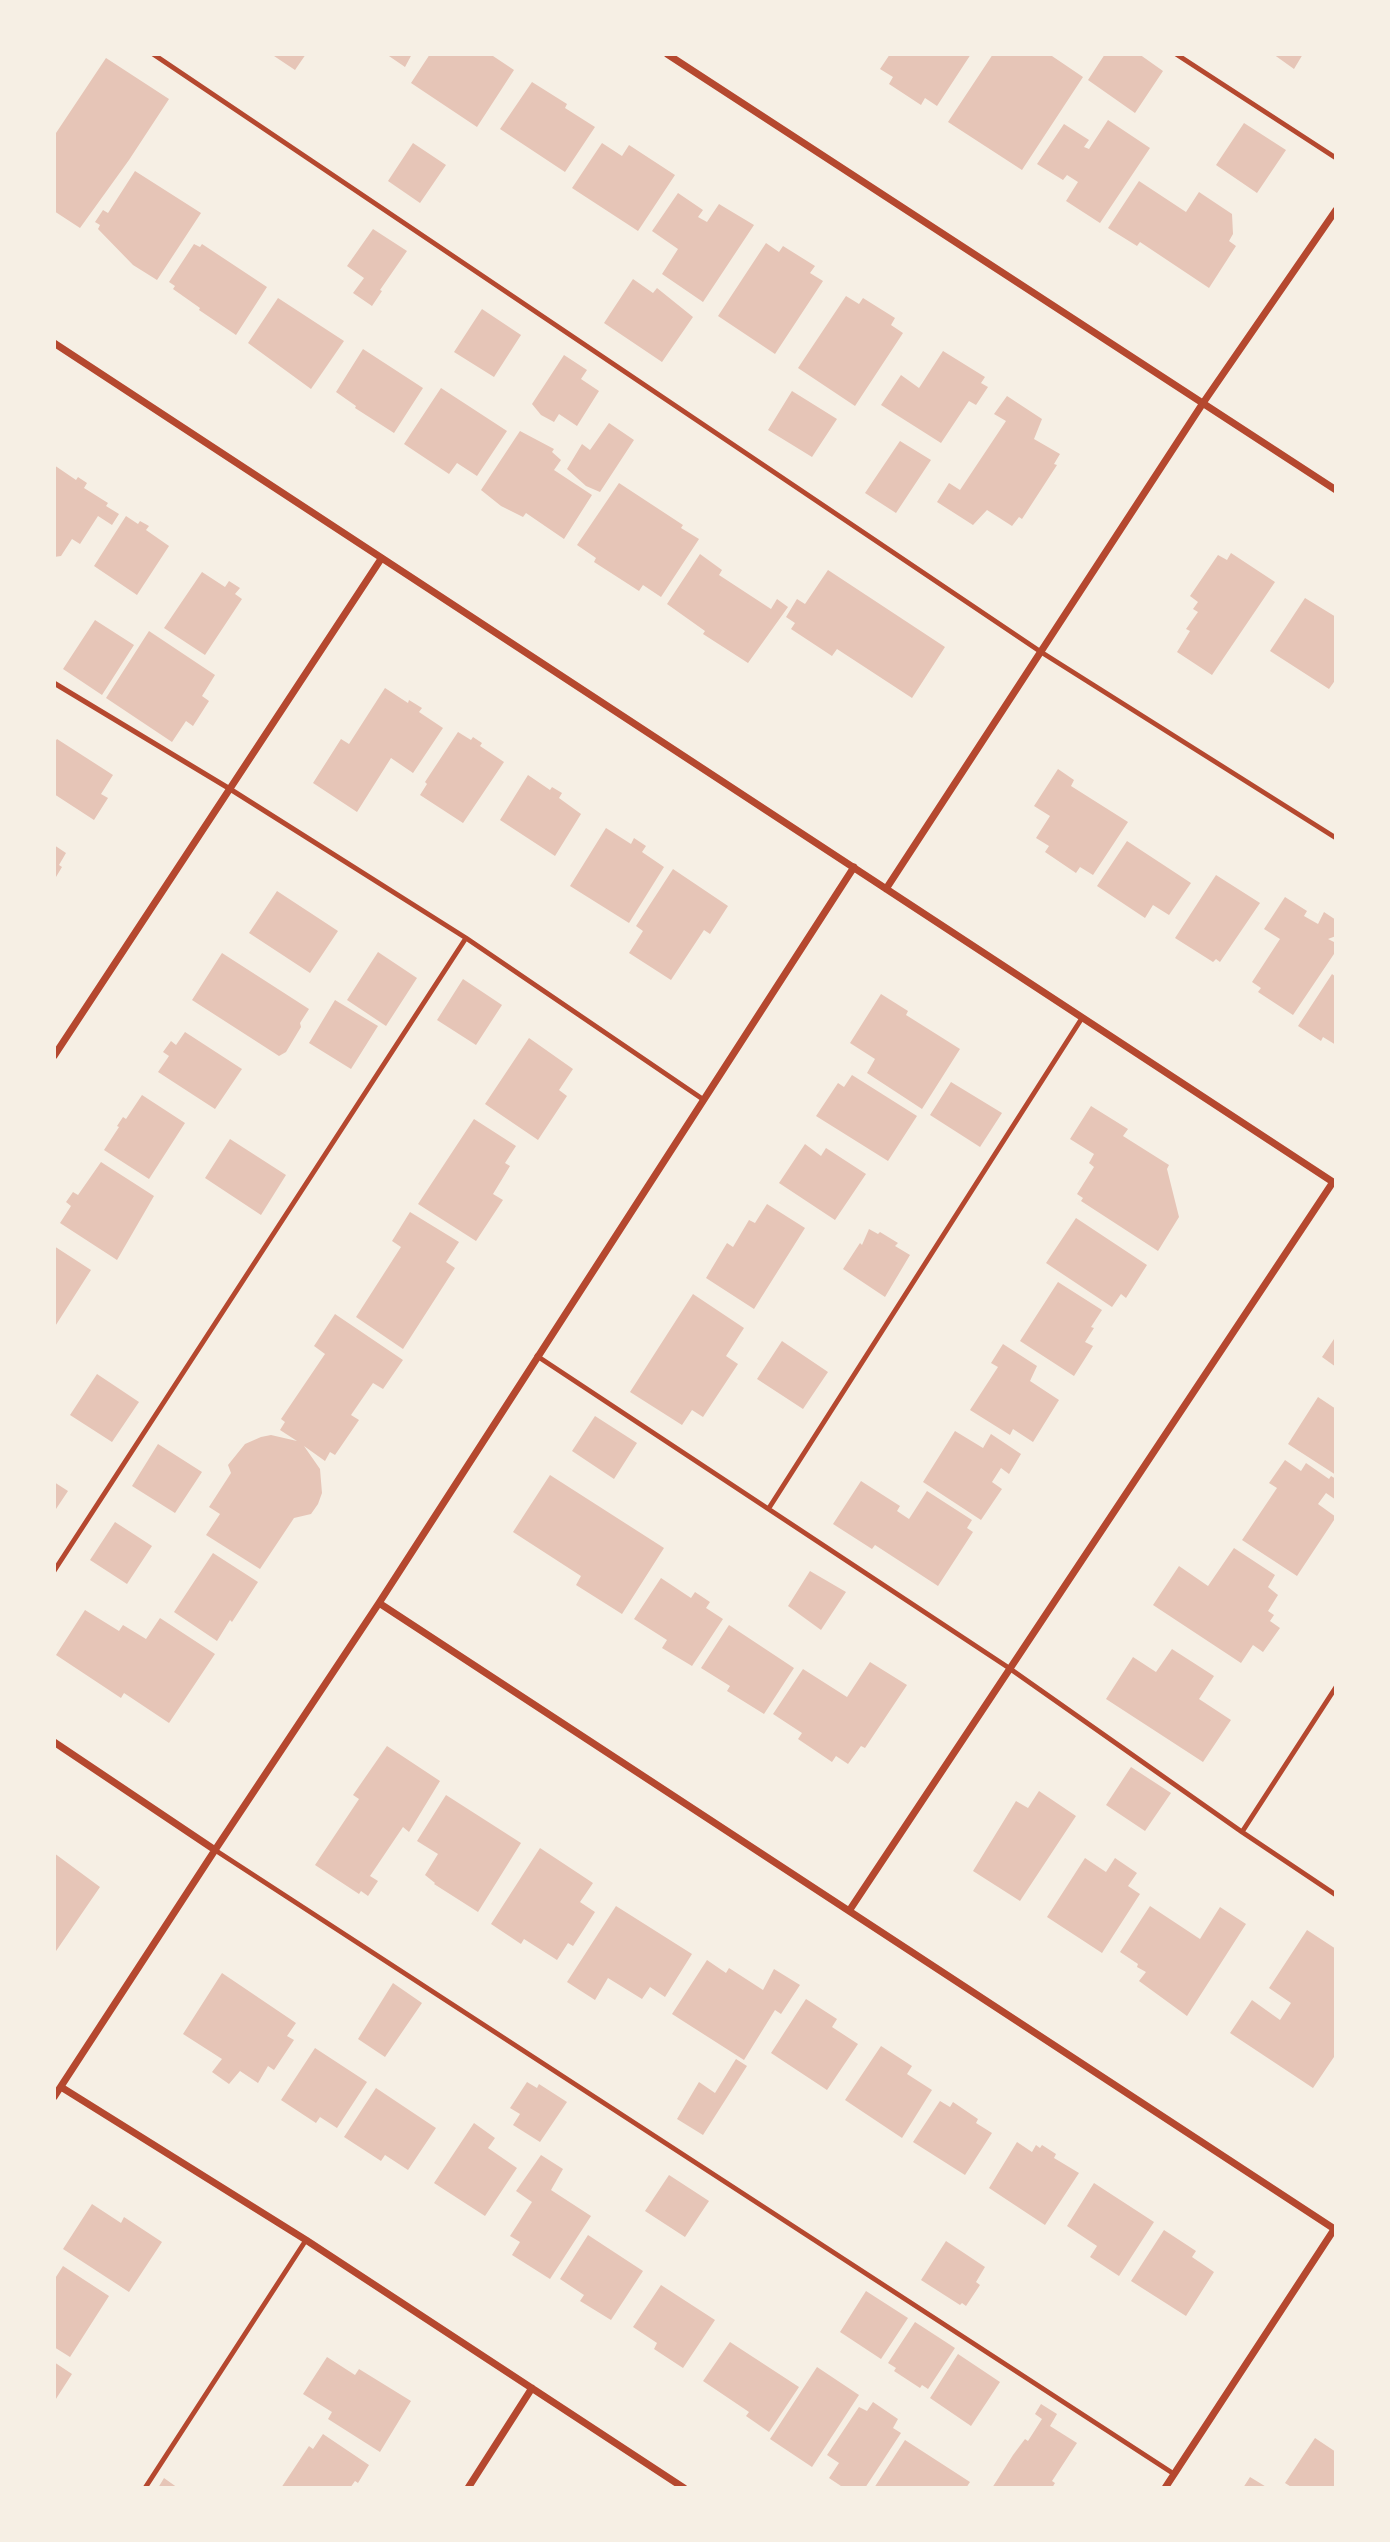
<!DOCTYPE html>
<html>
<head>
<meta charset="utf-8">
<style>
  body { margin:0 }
  #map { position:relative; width:1390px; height:2542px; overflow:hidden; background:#f6efe4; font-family:"Source Serif 4",serif }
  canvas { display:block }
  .frame { position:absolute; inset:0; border:56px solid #f6efe4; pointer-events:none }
</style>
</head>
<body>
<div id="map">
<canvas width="1390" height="2542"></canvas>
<div class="frame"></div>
</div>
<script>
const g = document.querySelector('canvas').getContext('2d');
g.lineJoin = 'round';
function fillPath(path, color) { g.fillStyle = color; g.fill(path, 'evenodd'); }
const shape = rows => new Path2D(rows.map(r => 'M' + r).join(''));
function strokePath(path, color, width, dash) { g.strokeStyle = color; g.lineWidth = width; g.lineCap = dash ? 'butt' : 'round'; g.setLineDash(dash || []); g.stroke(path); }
fillPath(shape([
  [271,54,306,54,295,70],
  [386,54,412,54,405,67],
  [430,54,490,54,514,70,477,127,411,83],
  [890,54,971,54,937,106,925,98,921,105,889,84,893,77,880,69],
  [993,54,1049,54,1083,77,1022,170,948,122],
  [1105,54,1139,54,1163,71,1135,113,1088,80],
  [1273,54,1303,54,1294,69],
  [106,58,169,99,129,160,80,228,54,211,54,136],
  [532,82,567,104,565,108,595,127,565,172,500,129],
  [1108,120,1150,148,1100,223,1066,201,1078,182,1067,175,1063,180,1037,164,1064,124,1089,140,1084,147,1089,149],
  [1244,123,1286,150,1257,193,1216,165],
  [413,143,446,165,420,203,388,181],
  [602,143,622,156,629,145,675,175,638,231,572,188],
  [135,171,201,213,157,280,133,265,98,229,100,225,95,222,103,210,108,213],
  [1139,181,1186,212,1199,192,1232,214,1233,234,1229,241,1236,246,1209,288,1140,242,1137,246,1108,228],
  [678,193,703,210,698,217,707,222,719,204,754,225,703,302,662,274,678,249,652,231],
  [373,229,407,251,380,290,382,291,372,306,353,293,364,278,347,266],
  [766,243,779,252,783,246,815,266,810,273,823,281,775,354,718,316],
  [194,244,200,247,202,244,267,287,236,335,199,310,200,308,173,289,175,286,169,282],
  [633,279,653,293,657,288,693,317,662,362,604,323],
  [846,296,859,304,863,298,895,318,891,325,903,333,855,406,798,368],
  [278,298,344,341,311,389,248,343],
  [482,309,521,335,494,377,454,352],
  [363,349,423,388,394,433,355,408,356,406,336,392],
  [943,351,985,377,981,383,988,387,976,405,969,401,941,443,881,405,901,375,919,388],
  [564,355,587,370,581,379,599,391,577,426,559,414,554,422,541,415,532,404],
  [441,388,507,431,477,476,457,463,449,474,404,444],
  [792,391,837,419,812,457,768,430],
  [1007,396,1042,419,1034,439,1060,454,1054,464,1057,465,1022,519,1019,517,1012,526,987,510,973,525,937,502,949,483,960,490,1006,421,994,414],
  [609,423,634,440,600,492,586,486,567,469,582,444,590,450],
  [520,431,554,449,552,452,561,460,554,470,592,495,564,539,526,513,523,517,501,506,481,490],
  [900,441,931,460,896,513,865,493],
  [54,465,76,480,78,477,87,483,84,488,108,503,106,506,119,514,112,525,98,516,80,544,72,539,61,556,54,557],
  [619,483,683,525,681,528,699,539,661,597,643,585,639,591,594,562,596,558,577,545],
  [126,516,138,524,140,521,149,526,146,530,169,546,137,595,94,566],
  [1231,553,1275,582,1212,675,1177,652,1190,631,1186,629,1198,612,1193,609,1198,602,1190,596,1218,555,1227,560],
  [700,554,722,570,719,575,771,609,777,599,788,607,748,663,703,634,705,631,667,604],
  [828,570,945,647,912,698,837,649,832,656,791,629,795,623,786,617,797,599,805,604],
  [202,572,225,587,229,581,240,588,235,594,242,599,205,655,164,628],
  [1305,598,1336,617,1336,679,1329,689,1270,651],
  [95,620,134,645,102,695,63,669],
  [149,631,215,675,202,696,209,701,193,726,186,721,172,742,106,698],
  [385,688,408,703,409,700,422,708,419,712,443,728,413,773,391,758,357,812,313,783,341,739,349,744],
  [458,732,471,740,473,737,482,743,480,746,504,762,463,823,420,795,427,784,425,782],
  [57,739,113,775,101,794,108,798,94,820,54,794,54,743],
  [1058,769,1074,780,1071,786,1128,822,1093,875,1080,867,1076,873,1045,852,1049,846,1036,838,1050,816,1034,806],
  [528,775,550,790,552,787,562,793,559,798,581,814,555,856,500,820],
  [606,828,631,844,634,838,646,846,642,852,664,867,629,923,570,886],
  [1127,841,1191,883,1169,915,1153,905,1145,918,1097,886],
  [54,845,66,853,59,865,62,867,56,877],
  [673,869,728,906,710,934,704,930,671,980,629,953,643,931,636,926],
  [1216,875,1260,903,1220,962,1216,959,1213,962,1175,938],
  [277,891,338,931,310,973,249,933],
  [1285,897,1307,911,1304,916,1318,924,1324,912,1336,920,1336,936,1328,939,1336,943,1336,951,1293,1015,1258,992,1261,988,1252,982,1280,939,1264,929],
  [378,952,417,978,386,1026,347,1000],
  [222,953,309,1009,300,1023,301,1027,286,1052,279,1056,192,1000],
  [1332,974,1336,977,1336,1045,1323,1037,1321,1041,1298,1026],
  [463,979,502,1005,476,1045,437,1020],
  [881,994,908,1011,906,1015,960,1049,922,1109,867,1073,875,1059,850,1043],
  [335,1000,378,1026,351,1069,309,1043],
  [185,1032,242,1069,215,1109,158,1072,169,1056,163,1052,171,1041,176,1045],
  [529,1038,573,1069,559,1090,567,1096,538,1140,485,1104],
  [852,1075,917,1116,888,1161,816,1116,838,1083,844,1087],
  [951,1082,1002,1113,980,1147,930,1115],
  [142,1095,185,1123,149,1179,104,1150,119,1127,117,1126,123,1117,126,1119],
  [1091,1106,1128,1129,1123,1136,1169,1165,1167,1169,1179,1217,1158,1251,1081,1201,1083,1198,1077,1194,1094,1167,1089,1163,1094,1154,1070,1139],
  [474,1119,516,1146,505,1163,510,1166,493,1194,503,1200,476,1241,418,1204],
  [230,1139,286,1175,261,1215,205,1178],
  [805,1144,821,1156,826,1148,866,1174,835,1220,779,1183],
  [101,1162,154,1196,117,1260,60,1223,71,1206,66,1202,73,1192,78,1195],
  [767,1204,805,1228,754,1309,706,1278,727,1243,733,1247,749,1220,755,1223],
  [410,1212,459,1242,446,1262,455,1268,403,1349,356,1317,401,1247,392,1241],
  [1076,1218,1147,1265,1126,1298,1121,1294,1112,1307,1046,1263],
  [869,1229,878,1234,880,1232,898,1243,895,1246,910,1255,885,1297,843,1269,860,1243,862,1245],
  [54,1246,91,1270,54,1328],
  [1058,1282,1102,1310,1091,1327,1094,1328,1085,1342,1093,1346,1074,1376,1020,1341],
  [693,1294,744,1328,726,1356,738,1364,703,1417,692,1410,682,1425,630,1392],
  [335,1314,403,1360,383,1389,373,1383,351,1415,359,1420,335,1455,330,1452,325,1461,304,1446,320,1469,322,1493,318,1504,311,1514,294,1518,260,1569,206,1535,220,1514,209,1507,231,1473,228,1465,245,1444,261,1437,271,1435,297,1441,280,1430,285,1422,281,1419,325,1354,314,1346],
  [1336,1336,1336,1367,1322,1357],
  [782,1341,828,1372,803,1409,757,1379],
  [1003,1344,1037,1366,1030,1381,1059,1400,1033,1442,1013,1429,1010,1435,970,1410,998,1367,991,1363],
  [97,1374,139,1402,112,1442,70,1415],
  [1318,1397,1336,1409,1336,1475,1288,1444],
  [595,1416,637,1443,614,1479,572,1451],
  [955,1431,983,1448,991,1434,1021,1454,1009,1474,1001,1468,992,1482,1002,1489,981,1520,923,1482],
  [158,1444,202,1472,175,1513,132,1486],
  [1285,1460,1301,1471,1306,1463,1329,1479,1331,1476,1336,1479,1336,1500,1326,1493,1318,1504,1336,1517,1297,1576,1242,1540,1277,1488,1269,1483],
  [550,1475,664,1548,622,1614,576,1585,581,1576,513,1532],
  [861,1481,900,1506,897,1511,909,1519,927,1491,972,1520,967,1528,973,1532,938,1586,875,1545,872,1549,833,1524],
  [54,1482,68,1491,54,1512],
  [115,1522,152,1546,127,1584,90,1560],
  [1234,1548,1275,1575,1268,1587,1278,1595,1268,1611,1274,1615,1270,1621,1280,1628,1263,1652,1253,1645,1241,1663,1153,1605,1179,1566,1208,1586],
  [213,1553,258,1582,232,1622,230,1620,217,1641,174,1612],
  [810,1571,846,1592,821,1630,788,1606],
  [661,1578,691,1598,695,1592,710,1602,706,1608,723,1619,692,1666,662,1648,667,1640,634,1619],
  [85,1610,119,1631,123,1625,146,1639,160,1618,215,1654,169,1723,124,1693,121,1698,56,1655],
  [729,1625,794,1668,764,1714,727,1691,730,1686,701,1668],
  [1172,1649,1214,1676,1199,1699,1231,1720,1203,1762,1106,1699,1133,1657,1156,1672],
  [870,1662,907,1685,865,1748,861,1746,848,1764,836,1756,832,1762,798,1739,802,1733,773,1714,803,1669,847,1697],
  [387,1746,440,1781,409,1832,403,1827,370,1876,378,1881,368,1896,361,1891,359,1894,315,1865,359,1799,353,1795],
  [1131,1767,1171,1793,1145,1831,1106,1805],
  [1039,1791,1076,1816,1020,1901,973,1871,1016,1801,1028,1808],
  [446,1795,521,1843,478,1912,434,1884,435,1883,425,1875,438,1854,417,1841],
  [540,1848,593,1883,580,1902,595,1912,573,1946,568,1943,557,1960,524,1939,521,1944,491,1924],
  [54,1853,100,1887,54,1954],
  [1085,1858,1106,1872,1115,1858,1137,1873,1128,1886,1140,1894,1102,1953,1047,1917],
  [616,1906,692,1954,665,1997,650,1987,642,1999,608,1978,595,2000,567,1982],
  [1150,1906,1200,1939,1220,1907,1246,1924,1187,2016,1139,1981,1146,1972,1137,1967,1138,1964,1120,1952],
  [1307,1930,1336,1949,1336,2054,1313,2088,1230,2033,1252,2000,1280,2020,1291,2003,1269,1988],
  [707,1960,726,1973,729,1968,763,1990,774,1969,800,1985,781,2014,775,2010,744,2060,672,2014],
  [222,1973,296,2023,287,2036,294,2040,274,2070,268,2066,258,2083,240,2071,229,2084,212,2072,222,2059,183,2034],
  [393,1983,422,2003,385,2057,358,2039],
  [806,1999,837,2019,832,2027,858,2044,827,2090,771,2053],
  [881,2046,912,2066,907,2074,932,2090,902,2138,845,2100],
  [315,2048,367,2082,337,2128,320,2117,316,2123,281,2100],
  [736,2059,747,2066,703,2135,677,2119,699,2082,715,2093],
  [527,2082,537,2088,539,2084,567,2102,540,2142,513,2125,520,2114,510,2108],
  [376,2088,436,2128,408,2170,385,2155,381,2161,344,2137],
  [940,2101,950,2107,953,2102,978,2119,976,2123,992,2133,965,2175,913,2142],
  [474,2123,495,2138,488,2148,517,2168,485,2216,434,2183],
  [1017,2142,1032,2152,1036,2145,1040,2148,1042,2145,1056,2154,1054,2158,1079,2173,1045,2225,989,2188],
  [541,2155,563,2169,551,2190,591,2216,550,2279,512,2255,520,2242,510,2236,532,2202,516,2191],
  [669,2175,709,2201,685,2237,645,2211],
  [1094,2183,1154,2222,1119,2276,1090,2257,1097,2246,1067,2226],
  [92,2204,121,2223,124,2217,162,2242,129,2292,63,2249],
  [1164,2230,1196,2251,1192,2257,1214,2272,1186,2316,1131,2281],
  [588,2235,643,2271,611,2320,580,2301,584,2295,560,2279],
  [946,2241,985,2267,976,2282,980,2285,966,2306,962,2303,960,2305,921,2280],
  [63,2266,109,2296,70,2357,54,2347,54,2280],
  [661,2285,715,2320,683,2368,654,2349,657,2343,633,2327],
  [866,2291,908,2318,881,2359,840,2332],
  [915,2322,955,2348,928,2389,922,2385,920,2388,894,2371,896,2368,888,2363],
  [730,2342,799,2387,769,2432,746,2416,749,2412,703,2381],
  [958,2354,1000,2382,971,2426,930,2398],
  [327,2357,355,2375,359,2369,411,2401,380,2452,328,2419,332,2412,303,2394],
  [54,2362,72,2374,54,2402],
  [817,2367,859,2395,812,2467,770,2439],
  [873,2402,898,2419,893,2428,901,2433,865,2488,844,2488,829,2478,839,2463,827,2455,859,2407,867,2411],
  [1041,2404,1057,2414,1050,2426,1077,2443,1052,2481,1055,2483,1052,2488,992,2488,1013,2455,1025,2439,1028,2441,1042,2419,1035,2414],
  [323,2434,369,2465,358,2483,355,2481,350,2488,281,2488,309,2446,313,2449],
  [1315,2438,1336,2452,1336,2488,1293,2488,1285,2483],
  [905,2440,970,2482,966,2488,874,2488],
  [1250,2477,1268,2488,1243,2488],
  [164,2478,178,2488,158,2488]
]), '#e6c5b7');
strokePath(shape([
  [153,54,1041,652,1336,838],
  [1176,54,1336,158],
  [54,683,230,789,466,938,704,1100],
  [537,1356,1009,1668,1242,1832,1336,1895],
  [769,1508,1082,1018],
  [54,1571,466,938],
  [1242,1832,1336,1687],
  [215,1850,1174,2474],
  [145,2488,306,2240]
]), '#b5482f', 5);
strokePath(shape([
  [667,54,1336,490],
  [54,343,1336,1184],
  [886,889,1203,403,1336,210],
  [54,1056,381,559],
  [379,1603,1336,2230],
  [54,1742,215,1850],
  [849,1911,1333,1182],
  [61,2087,306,2240,684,2488],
  [54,2097,215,1850,379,1603,854,867],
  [468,2488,532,2388],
  [1165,2488,1335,2228]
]), '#b5482f', 7);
</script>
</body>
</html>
